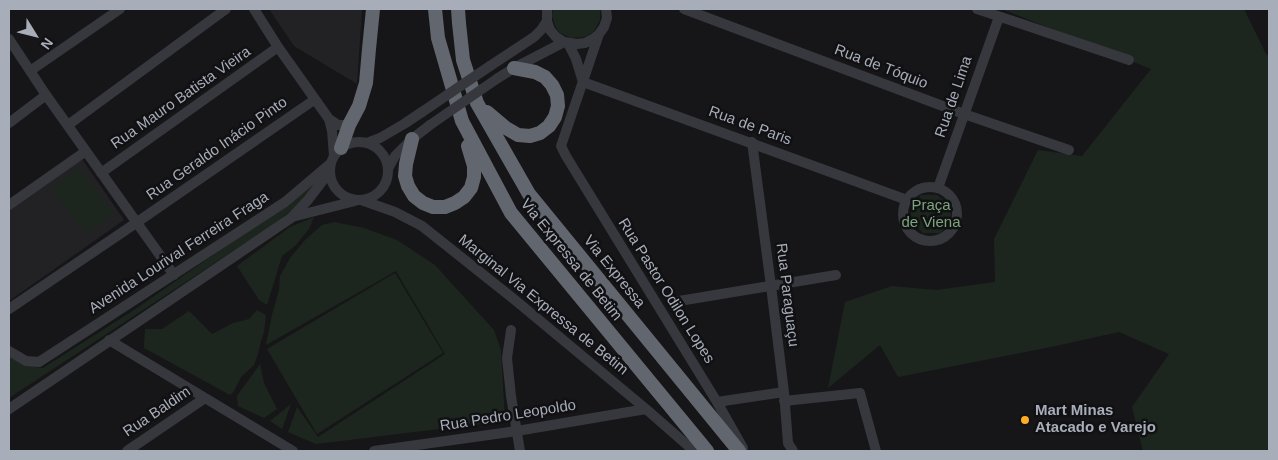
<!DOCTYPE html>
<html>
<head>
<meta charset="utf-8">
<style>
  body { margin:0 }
  #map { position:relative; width:1278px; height:460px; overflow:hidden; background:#161618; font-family:Helvetica,sans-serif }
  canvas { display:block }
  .frame { position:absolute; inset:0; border:10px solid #a7adb9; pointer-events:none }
  .north { position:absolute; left:10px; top:10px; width:50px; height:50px; -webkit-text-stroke:4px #111113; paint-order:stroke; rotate:126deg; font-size:14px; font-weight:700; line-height:20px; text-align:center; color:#a7adb9 }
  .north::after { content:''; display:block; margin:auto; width:18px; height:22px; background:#a7adb9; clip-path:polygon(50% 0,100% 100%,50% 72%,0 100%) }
</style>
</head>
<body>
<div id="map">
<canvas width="1278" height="460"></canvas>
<div class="frame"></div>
<div class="north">N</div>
</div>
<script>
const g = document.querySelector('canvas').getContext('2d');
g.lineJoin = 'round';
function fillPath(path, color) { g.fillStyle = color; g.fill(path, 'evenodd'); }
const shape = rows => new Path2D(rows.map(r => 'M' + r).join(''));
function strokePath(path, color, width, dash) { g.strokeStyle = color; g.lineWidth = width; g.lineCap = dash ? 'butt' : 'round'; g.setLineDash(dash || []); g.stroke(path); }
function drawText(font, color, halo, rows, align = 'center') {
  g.font = font + ' Helvetica,sans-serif'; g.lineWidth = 5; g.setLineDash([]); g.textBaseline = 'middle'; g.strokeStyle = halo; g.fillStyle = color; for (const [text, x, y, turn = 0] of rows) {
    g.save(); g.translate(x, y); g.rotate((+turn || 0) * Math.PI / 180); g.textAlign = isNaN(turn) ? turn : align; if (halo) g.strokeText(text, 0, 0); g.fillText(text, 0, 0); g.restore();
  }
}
fillPath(shape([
  [269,9,362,9,357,84,294,46],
  [82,159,124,220,9,301,9,210]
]), '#222225');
fillPath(shape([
  [553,9,600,9,600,20,594,31,589,35,584,37,571,38,560,33,556,28,552,16],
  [1002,9,1244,9,1266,54,1269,56,1269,445,1267,451,1143,451,1132,407,1169,354,1119,332,1051,347,898,377,880,345,828,388,845,302,892,286,936,290,995,282,994,239,1038,150,1082,156,1151,69],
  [78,168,113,213,86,234,52,189],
  [322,175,305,196,291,211,271,226,9,398,9,354,36,367,43,368,134,310,288,203],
  [921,195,937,195,949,205,951,215,948,224,941,233,923,233,911,220,911,206],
  [314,217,309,229,295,246,282,256,267,305,259,300,237,266,290,227],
  [334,222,364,228,397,240,435,265,494,330,501,350,505,421,316,444,288,432,297,407,318,437,445,354,396,271,266,345,272,315,279,290,280,276,290,258,305,240,322,225],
  [395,273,443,353,317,434,267,349],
  [257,310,266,315,264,332,261,341,258,354,254,365,241,377,234,391,230,395,144,348,145,329,162,329,189,311,212,334,233,323,249,319],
  [260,364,264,383,277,409,264,418,238,406,237,396],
  [291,404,282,429,270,421]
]), '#1d261e');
strokePath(shape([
  [254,9,278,47,329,119,338,125,349,125],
  [547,9,547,21,550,30,556,37,564,42,577,44,585,43,593,39,599,34,604,27,607,18,606,9],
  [684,9,964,114,1069,150],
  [977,9,1129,60],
  [599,34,561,146,566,156,717,402,743,448],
  [9,39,46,95,174,275],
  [568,43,576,59,583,82],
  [490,66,534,37,541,30,547,21],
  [30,71,120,9],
  [498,78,514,68,564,42],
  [583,82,907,200],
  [329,119,332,131,334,156],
  [9,123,46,95],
  [68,125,226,9],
  [752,142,771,286,784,392,788,443,793,451],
  '330 171a29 29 0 1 1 58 0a29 29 0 1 1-58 0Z',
  [367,143,380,138,404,124,422,112],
  [388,169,395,156,412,139,430,125],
  [101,173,278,47],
  '903 214a27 27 0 1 1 54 0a27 27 0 1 1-54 0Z',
  [938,188,999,17],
  [361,200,395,212,422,226,515,300,646,409,694,451],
  [9,205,86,151],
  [292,217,355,201],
  [673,302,836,275],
  [9,309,136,223,314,100],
  [511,330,507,358,511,396,520,451],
  [109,340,293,451],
  [9,351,26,361,39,362,285,202,331,163],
  [784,401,860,393,876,451],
  [717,402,784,392],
  [9,409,291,218,308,200,330,171],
  [127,451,205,398],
  [374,451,517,431,646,409]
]), '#36383d', 10);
strokePath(shape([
  [435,9,438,38,462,121,511,213,707,451],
  [458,9,459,23,463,60,477,103,529,194,739,451],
  [487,112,506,128,518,135,530,136,540,133,549,126,555,117,558,106,557,95,552,85,545,77,535,72,514,68],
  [412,139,406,164,405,176,408,186,414,196,423,203,433,207,445,207,455,203,464,197,471,188,474,177,474,166,468,146],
  [341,148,349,125,359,106,366,83,369,49,373,9]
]), '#62666f', 14);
strokePath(shape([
  [422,112,490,66],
  [430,125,498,78]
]), '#36383d', 10);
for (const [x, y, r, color] of [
  [1025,420,5,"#ffad27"]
]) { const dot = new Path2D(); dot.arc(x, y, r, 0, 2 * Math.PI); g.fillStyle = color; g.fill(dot); strokePath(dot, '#111113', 2); }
drawText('15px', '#a7adb9', '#111113', [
  ["Rua de Tóquio",881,67,21],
  ["Rua de Lima",954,97,-71],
  ["Rua Mauro Batista Vieira",181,98,-35],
  ["Rua de Paris",750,126,20],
  ["Rua Geraldo Inácio Pinto",217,149,-35],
  ["Avenida Lourival Ferreira Fraga",179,253,-33],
  ["Via Expressa de Betim",571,260,51],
  ["Via Expressa",614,272,51],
  ["Rua Pastor Odilon Lopes",666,291,58],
  ["Rua Paraguaçu",787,295,83],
  ["Marginal Via Expressa de Betim",543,305,39],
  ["Rua Baldim",157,412,-34],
  ["Rua Pedro Leopoldo",508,416,-9]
]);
drawText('15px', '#7ca57d', '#111113', [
  ["Praça",931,206],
  ["de Viena",931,223]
]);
drawText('bold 15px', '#a7adb9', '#111113', [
  ["Mart Minas",1035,411],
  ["Atacado e Varejo",1035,428]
], 'left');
</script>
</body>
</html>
